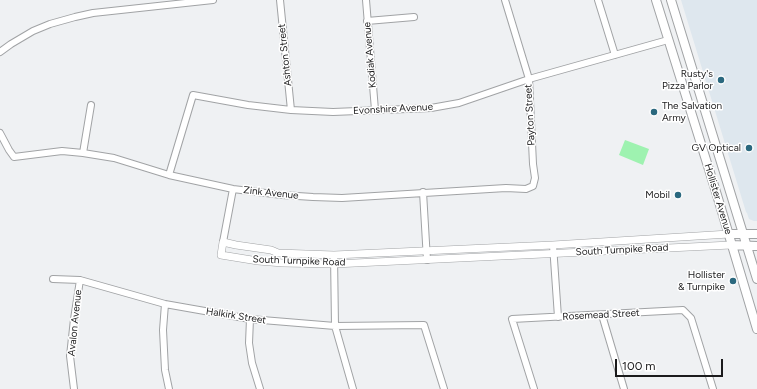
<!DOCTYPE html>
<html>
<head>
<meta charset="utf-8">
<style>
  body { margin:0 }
  #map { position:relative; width:757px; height:389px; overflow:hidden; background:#eff1f3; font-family:Figtree,sans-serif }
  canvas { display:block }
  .scale { position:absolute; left:615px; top:359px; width:108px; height:18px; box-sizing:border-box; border:2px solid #1b1b1c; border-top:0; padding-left:5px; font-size:12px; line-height:14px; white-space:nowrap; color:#1b1b1c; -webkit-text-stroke:3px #fff; paint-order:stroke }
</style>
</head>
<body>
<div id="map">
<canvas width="757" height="389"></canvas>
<div class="scale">100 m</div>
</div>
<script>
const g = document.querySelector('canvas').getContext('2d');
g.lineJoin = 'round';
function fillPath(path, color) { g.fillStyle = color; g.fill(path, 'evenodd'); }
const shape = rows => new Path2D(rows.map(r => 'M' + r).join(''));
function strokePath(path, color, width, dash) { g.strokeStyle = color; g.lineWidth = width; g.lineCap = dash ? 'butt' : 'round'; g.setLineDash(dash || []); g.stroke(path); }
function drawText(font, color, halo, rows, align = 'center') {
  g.font = font + ' Figtree,sans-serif'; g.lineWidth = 3; g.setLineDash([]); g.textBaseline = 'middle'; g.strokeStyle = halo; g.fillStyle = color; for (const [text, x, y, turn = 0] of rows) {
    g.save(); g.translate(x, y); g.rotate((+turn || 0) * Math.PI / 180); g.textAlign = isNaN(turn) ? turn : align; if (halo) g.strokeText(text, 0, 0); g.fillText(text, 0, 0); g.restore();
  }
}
fillPath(shape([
  [681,0,757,0,757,221,754,221,749,219,747,213,746,212]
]), '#dee7ee');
fillPath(shape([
  [625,140,649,149,643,165,619,155]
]), '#9ef2b0');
const minor = shape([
  [280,0,291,110],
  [366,0,375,110],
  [598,0,615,55],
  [367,21,414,17],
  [0,52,11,44,33,31,50,24,75,17,93,13,213,0],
  [0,133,9,150,14,157,62,151,83,153,114,158,169,175,233,189,282,195,313,197,342,198,506,188,526,189,533,186,535,178,533,164,529,79,505,0],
  [83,153,91,105],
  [169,175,193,95,248,105,291,110,333,112,431,108,459,103,529,79,668,40],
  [423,192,427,260],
  [223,242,233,189],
  [553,245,558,317],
  [334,255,335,326,353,389],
  [53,279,80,280,165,304,250,319,335,326,424,325,444,389],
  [165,304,163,330,165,370,169,389],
  [602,315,624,389],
  [250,319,249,343,252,363,260,389],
  [74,389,70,356,74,319,80,280],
  [534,389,512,319,683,310,691,318,713,389]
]);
const tertiary = shape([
  [729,234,553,245,334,255,278,253,271,250,236,245,223,242,221,255,258,261,283,263,334,264,731,245]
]);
const secondary = shape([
  [656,0,717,195,757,329],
  [671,0,757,279],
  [729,234,757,234],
  [731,245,757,246]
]);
strokePath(minor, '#a1a3a5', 8);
strokePath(tertiary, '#a1a3a5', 8);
strokePath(secondary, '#a1a3a5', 10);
strokePath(minor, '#fff', 6);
strokePath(tertiary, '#fff', 7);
strokePath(secondary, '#fff', 8);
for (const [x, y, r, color] of [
  [721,80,4,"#2a687e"],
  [654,112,4,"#2a687e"],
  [749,148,4,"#2a687e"],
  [678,195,4,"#2a687e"],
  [733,281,4,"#2a687e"]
]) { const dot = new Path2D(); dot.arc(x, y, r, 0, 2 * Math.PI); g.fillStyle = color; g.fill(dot); strokePath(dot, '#fff', 1.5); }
drawText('10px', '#1b1b1c', '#fff', [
  ["Ashton Street",285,55,-96],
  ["Kodiak Avenue",370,55,-95],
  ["Evonshire Avenue",393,109,-3],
  ["Payton Street",530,115,-93],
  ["Zink Avenue",271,193,6],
  ["Hollister Avenue",718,199,73],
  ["South Turnpike Road",622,250,-3],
  ["South Turnpike Road",299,261,2],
  ["Rosemead Street",601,315,-3],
  ["Halkirk Street",236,316,9],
  ["Avalon Avenue",75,323,-84]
]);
drawText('10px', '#1b1b1c', '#fff', [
  ["Rusty's",713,74],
  ["Pizza Parlor",713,86],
  ["The Salvation",662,106,"left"],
  ["Army",662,118,"left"],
  ["GV Optical",741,148],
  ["Mobil",670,195],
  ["Hollister",725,275],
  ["& Turnpike",725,287]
], 'right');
</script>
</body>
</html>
